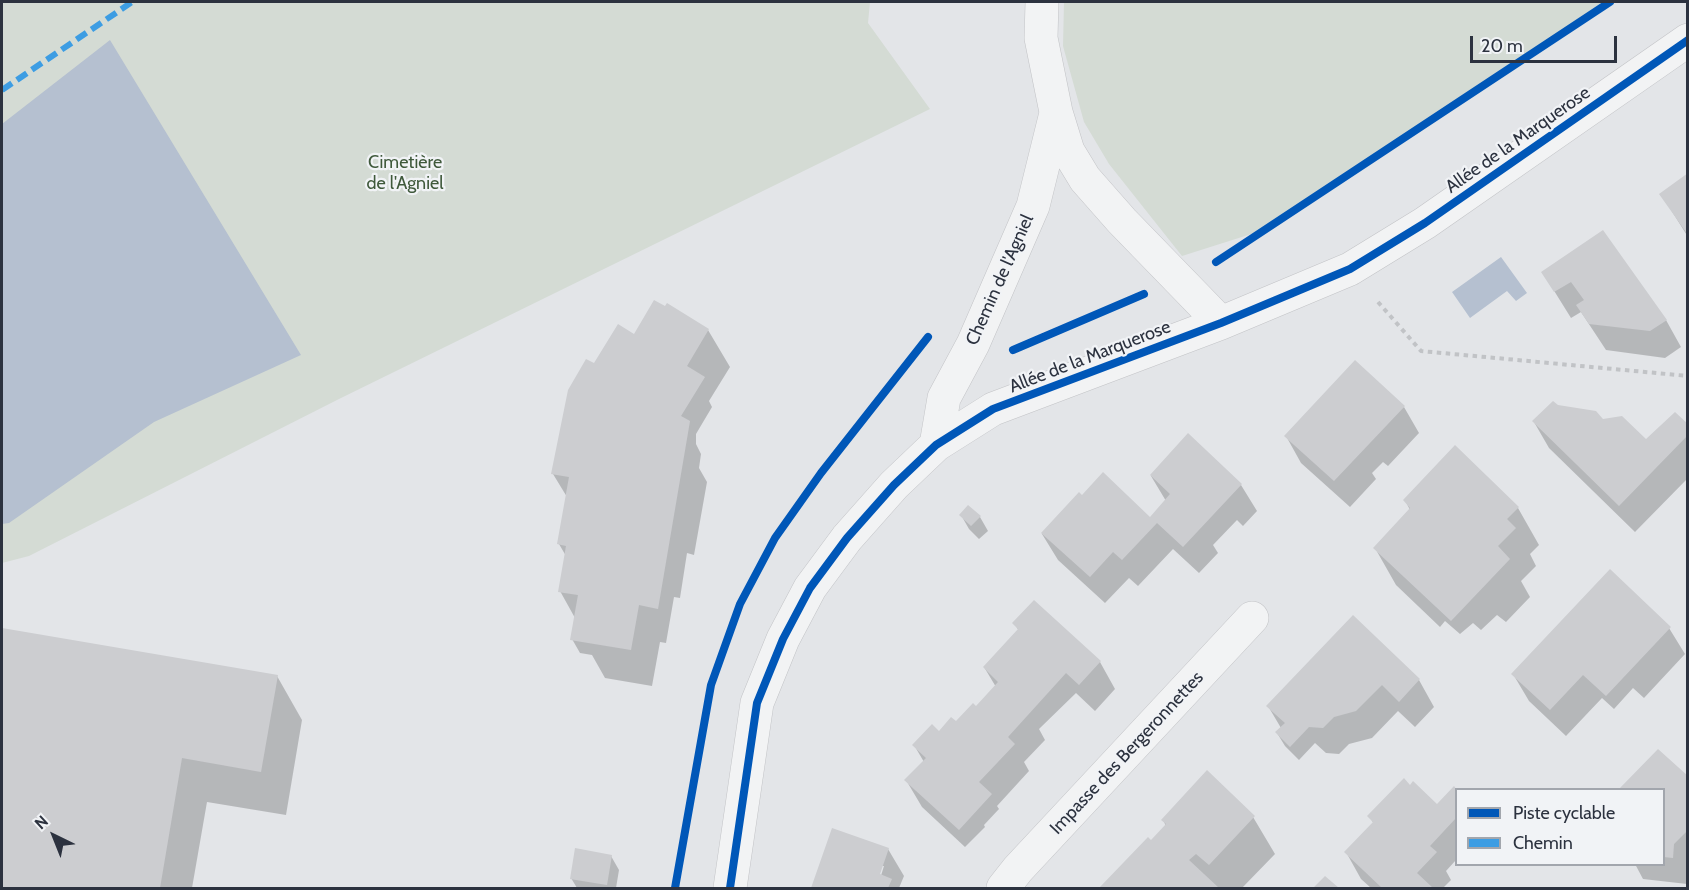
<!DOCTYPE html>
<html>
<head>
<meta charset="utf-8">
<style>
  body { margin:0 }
  #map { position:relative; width:1689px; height:890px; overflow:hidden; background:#e3e5e8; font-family:Cabin,sans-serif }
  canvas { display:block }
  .frame { position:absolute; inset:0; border:3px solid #2c323f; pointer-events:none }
  .legend { position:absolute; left:1455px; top:788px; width:210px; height:78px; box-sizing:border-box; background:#f1f3f6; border:2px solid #a2a6ad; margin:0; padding:8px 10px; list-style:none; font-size:18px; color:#2c323f }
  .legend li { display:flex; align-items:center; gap:12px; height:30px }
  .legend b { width:30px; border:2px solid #a2a6ad }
  .north { position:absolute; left:24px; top:806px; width:60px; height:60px; -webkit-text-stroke:4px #f1f3f6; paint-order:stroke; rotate:317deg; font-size:16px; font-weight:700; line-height:24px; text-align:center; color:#2c323f }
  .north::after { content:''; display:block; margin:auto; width:21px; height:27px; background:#2c323f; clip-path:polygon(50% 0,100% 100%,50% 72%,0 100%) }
  .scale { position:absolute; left:1470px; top:36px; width:147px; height:27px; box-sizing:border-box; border:3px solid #2c323f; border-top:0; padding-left:8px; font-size:18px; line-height:21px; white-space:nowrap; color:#2c323f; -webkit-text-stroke:4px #f1f3f6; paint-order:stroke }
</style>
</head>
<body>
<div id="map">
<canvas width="1689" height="890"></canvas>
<div class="frame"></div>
<ul class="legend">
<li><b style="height:8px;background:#0057b8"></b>Piste cyclable</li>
<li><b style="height:8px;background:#3d9de3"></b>Chemin</li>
</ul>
<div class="north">N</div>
<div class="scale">20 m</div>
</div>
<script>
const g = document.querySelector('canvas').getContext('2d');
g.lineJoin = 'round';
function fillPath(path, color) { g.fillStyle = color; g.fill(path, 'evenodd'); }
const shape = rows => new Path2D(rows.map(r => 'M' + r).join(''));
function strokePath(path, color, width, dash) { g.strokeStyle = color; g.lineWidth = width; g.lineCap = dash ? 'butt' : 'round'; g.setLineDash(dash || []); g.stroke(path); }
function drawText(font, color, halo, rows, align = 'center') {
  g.font = font + ' Cabin,sans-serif'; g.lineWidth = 4.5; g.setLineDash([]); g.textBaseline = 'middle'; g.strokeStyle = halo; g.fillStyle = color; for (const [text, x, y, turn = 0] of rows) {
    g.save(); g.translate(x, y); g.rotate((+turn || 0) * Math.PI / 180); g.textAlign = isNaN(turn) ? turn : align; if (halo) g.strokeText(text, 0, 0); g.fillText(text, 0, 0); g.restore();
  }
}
fillPath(shape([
  [2,2,870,2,868,23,930,109,339,399,29,556,2,563],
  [1064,2,1607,2,1267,229,1182,256,1109,164,1084,122,1063,46]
]), '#d4dbd4');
fillPath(shape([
  [110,40,301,355,154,422,9,523,2,524,2,124],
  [1501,257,1527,293,1516,301,1507,291,1470,318,1452,292]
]), '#b5c0d0');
fillPath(shape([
  [1688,175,1688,237,1661,194],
  [1603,232,1666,320,1681,347,1665,358,1606,350,1581,312,1571,318,1543,273],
  [708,330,730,367,709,401,712,407,696,434,696,444,701,454,699,468,707,482,694,555,687,553,680,598,674,597,666,643,660,642,652,686,605,678,592,655,580,653,572,639,575,618,560,591,566,556,559,544,567,497,553,474,594,365,634,336],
  [1557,406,1603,421,1646,441,1688,426,1688,478,1635,532,1549,448,1534,422],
  [1404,407,1419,433,1388,466,1383,462,1372,473,1376,479,1350,507,1301,463,1286,436],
  [1151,476,1241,485,1257,511,1243,526,1237,520,1213,545,1218,553,1199,573,1173,549,1138,586,1129,578,1105,603,1058,560,1042,534,1150,519,1166,501],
  [1405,500,1518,508,1539,545,1530,554,1536,566,1521,581,1530,597,1506,622,1497,615,1481,630,1473,623,1460,634,1445,621,1440,627,1396,585,1375,548,1410,510],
  [969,507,980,517,988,531,979,539,969,529,961,515],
  [1353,617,1419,680,1434,707,1415,727,1398,711,1372,738,1349,744,1339,754,1326,753,1315,743,1299,760,1285,746,1277,733,1281,728,1268,706],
  [1014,623,1100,662,1115,689,1095,711,1076,693,1039,729,1045,740,1024,762,1029,771,997,806,999,809,984,825,985,827,965,847,922,807,906,780,924,762,914,745,943,738,961,728,996,687,984,667,1019,631],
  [1669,628,1685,654,1644,698,1633,688,1614,709,1602,698,1566,736,1529,701,1513,674],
  [2,629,277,676,302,720,286,815,207,802,192,888,2,888],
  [1658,751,1688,778,1687,884,1643,879,1635,864,1664,864,1664,790,1621,790],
  [1454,788,1456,791,1456,860,1446,871,1451,880,1443,888,1371,888,1361,879,1346,852,1374,824,1369,816,1441,811],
  [1253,817,1275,854,1242,888,1101,888,1148,839,1151,842,1166,826,1163,820],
  [832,830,888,849,904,876,899,888,812,888],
  [881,866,884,866,879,882,876,881],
  [611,856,619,870,616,888,577,888,571,878]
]), '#0003');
fillPath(shape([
  [1688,173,1688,235,1659,194],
  [1603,230,1667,320,1650,331,1589,324,1576,305,1584,300,1571,282,1554,292,1541,272],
  [654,300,665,306,667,303,709,329,687,366,705,377,681,416,690,421,658,609,639,605,631,650,570,640,578,595,558,592,566,546,557,544,569,477,551,474,568,390,586,359,594,363,618,324,634,334],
  [1355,360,1405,406,1334,481,1284,436],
  [1553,401,1558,405,1596,411,1603,419,1622,416,1646,439,1675,412,1688,424,1688,435,1619,506,1532,421],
  [1188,433,1242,484,1183,547,1157,523,1122,560,1113,552,1090,577,1041,533,1079,492,1082,495,1103,472,1150,517,1170,494,1150,475],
  [1455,445,1519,507,1507,519,1516,528,1498,546,1510,559,1451,621,1373,548,1410,508,1403,500],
  [968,505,981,516,971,526,959,515],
  [1610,569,1671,627,1606,696,1583,675,1550,710,1511,674],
  [1034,600,1101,661,1079,685,1066,673,1008,737,1015,744,979,782,992,794,959,830,904,780,926,758,912,745,932,724,939,731,951,717,956,721,973,703,976,706,998,682,983,667,1018,629,1012,623],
  [1353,615,1420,679,1399,702,1382,685,1356,711,1334,717,1323,728,1309,727,1290,747,1275,732,1285,723,1266,706],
  [2,628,278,675,261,772,182,758,160,888,2,888],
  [1658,749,1688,776,1688,830,1674,844,1673,858,1664,857,1664,789,1619,789],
  [1207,770,1255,816,1209,865,1196,854,1189,860,1219,888,1099,888,1148,837,1151,840,1166,824,1161,820],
  [1404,778,1410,785,1413,781,1437,804,1454,786,1456,789,1456,818,1430,846,1437,852,1417,873,1433,888,1382,888,1344,852,1373,822,1367,816],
  [832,828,889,848,880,874,892,879,888,888,811,888],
  [575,848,612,855,607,885,570,879],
  [1325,876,1339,888,1313,888]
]), '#cccdd0');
const minor = shape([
  [1042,2,1041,38,1056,112,1068,151,1085,179,1122,221,1221,323],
  [936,445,944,398,973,344,1033,206,1056,113],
  [730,888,757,703,783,639,810,588,847,538,894,485,936,445,993,409,1221,323,1350,269,1425,223,1688,40],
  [1003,888,1018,869,1252,618]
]);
strokePath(minor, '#c2c3c6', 34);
strokePath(shape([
  [1217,261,1610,2],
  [1378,302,1421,351,1688,376],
  [1018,347,1138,297],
  [675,888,711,685,740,604,775,538,821,473,920,347]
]), '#c1c3c6', 4, [4.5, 4.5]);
strokePath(minor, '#f2f3f4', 33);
strokePath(shape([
  [2,90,132,2]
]), '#3d9de3', 6, [12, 6]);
strokePath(shape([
  [1216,262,1610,2],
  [1013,350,1144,294],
  [675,888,711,685,740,604,775,538,821,473,928,337],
  [730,888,757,703,783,639,810,588,847,538,894,485,936,445,993,409,1221,323,1350,269,1425,223,1688,40]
]), '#0057b8', 8);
drawText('18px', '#2c323f', '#f1f3f6', [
  ["Allée de la Marquerose",1518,140,-35],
  ["Chemin de l'Agniel",1000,280,-66],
  ["Allée de la Marquerose",1090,357,-21],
  ["Impasse des Bergeronnettes",1127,753,-47]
]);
drawText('18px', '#3f593b', '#f1f3f6', [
  ["Cimetière",405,163],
  ["de l'Agniel",405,184]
]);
</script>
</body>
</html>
